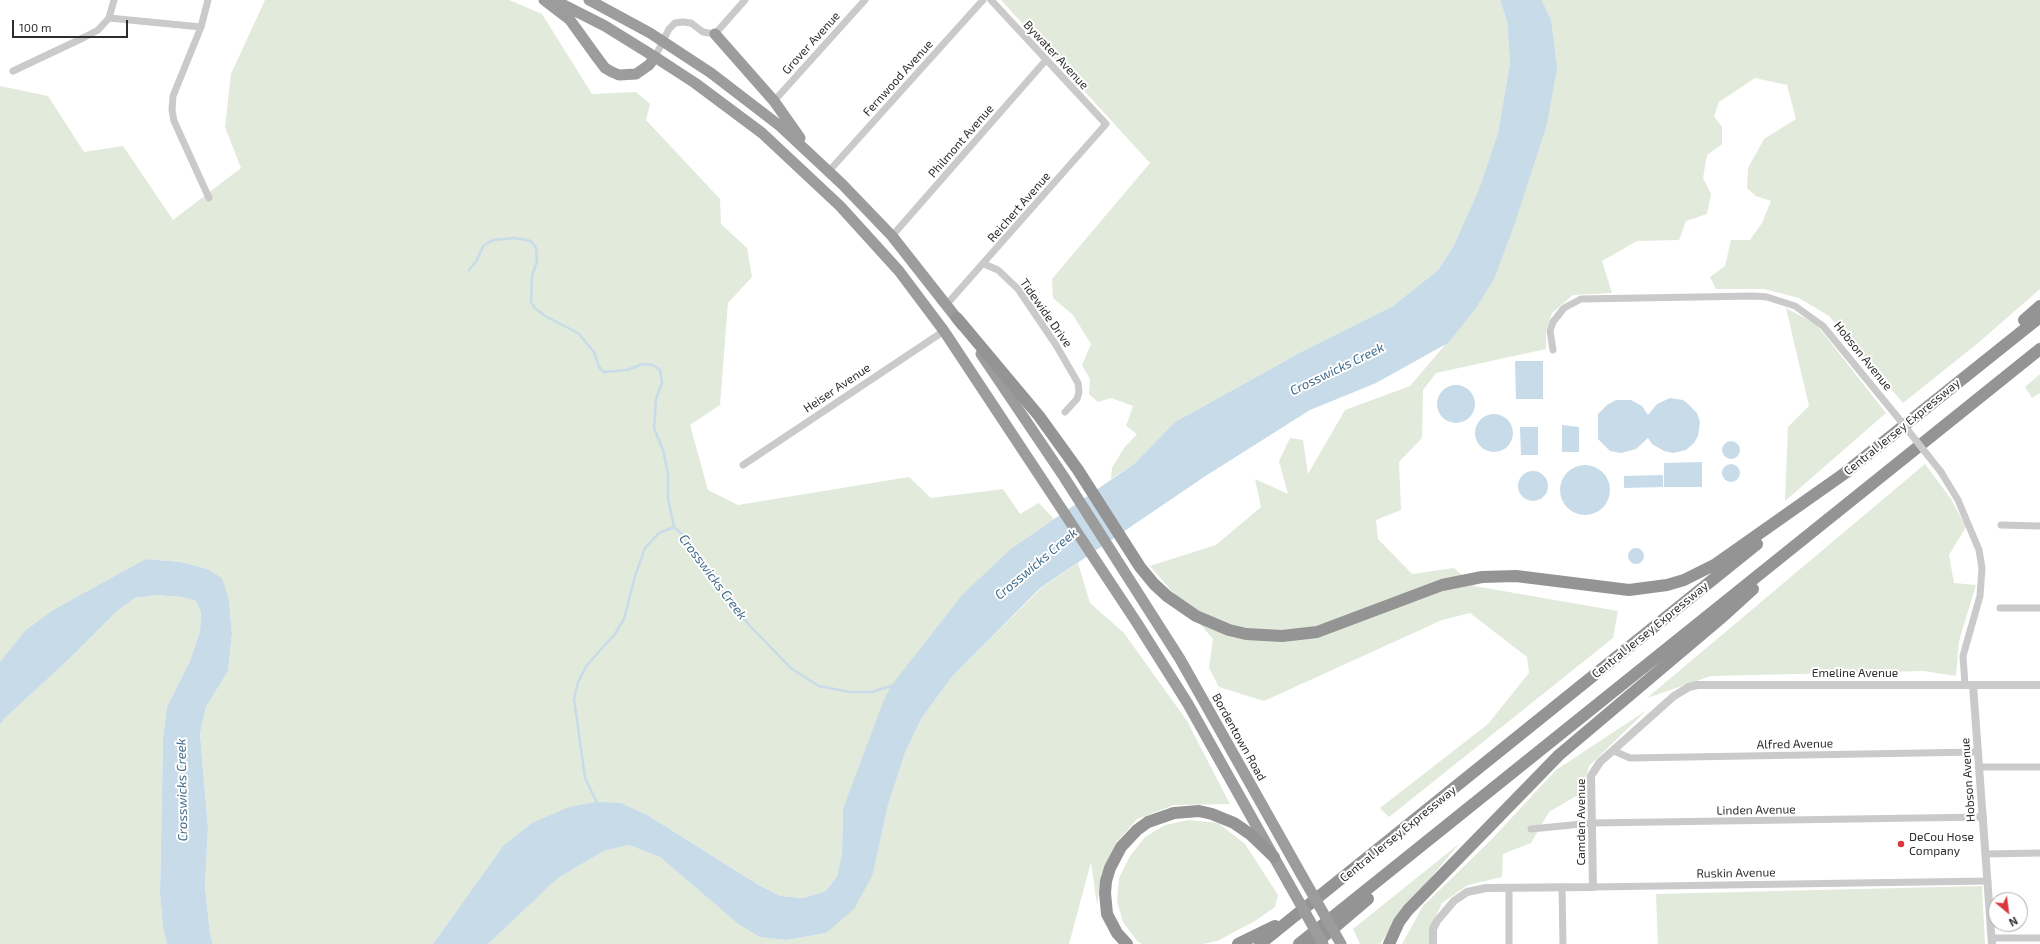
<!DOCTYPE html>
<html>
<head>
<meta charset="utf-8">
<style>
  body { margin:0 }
  #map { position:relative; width:2040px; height:944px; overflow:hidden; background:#fff; font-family:"Exo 2",sans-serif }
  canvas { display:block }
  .north { position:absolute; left:1988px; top:892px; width:40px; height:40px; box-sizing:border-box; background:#fff; border:1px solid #ababab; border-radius:50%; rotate:151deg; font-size:11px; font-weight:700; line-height:16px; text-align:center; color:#2d2d2d }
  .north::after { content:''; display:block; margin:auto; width:14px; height:18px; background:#dc373c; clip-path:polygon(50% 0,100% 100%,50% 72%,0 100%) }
  .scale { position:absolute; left:12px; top:20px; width:116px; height:18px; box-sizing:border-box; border:2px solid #2d2d2d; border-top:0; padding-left:5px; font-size:12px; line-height:14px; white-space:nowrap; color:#2d2d2d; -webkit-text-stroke:3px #fff; paint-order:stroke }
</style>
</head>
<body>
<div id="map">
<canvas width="2040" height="944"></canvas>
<div class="north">N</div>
<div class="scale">100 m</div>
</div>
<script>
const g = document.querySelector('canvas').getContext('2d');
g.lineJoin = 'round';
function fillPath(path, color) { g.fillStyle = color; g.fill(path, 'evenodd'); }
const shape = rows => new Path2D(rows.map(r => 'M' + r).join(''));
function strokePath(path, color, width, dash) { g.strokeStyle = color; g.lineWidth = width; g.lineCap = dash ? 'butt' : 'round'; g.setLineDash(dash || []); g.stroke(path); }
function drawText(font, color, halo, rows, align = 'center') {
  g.font = font + ' "Exo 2",sans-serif'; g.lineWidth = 4; g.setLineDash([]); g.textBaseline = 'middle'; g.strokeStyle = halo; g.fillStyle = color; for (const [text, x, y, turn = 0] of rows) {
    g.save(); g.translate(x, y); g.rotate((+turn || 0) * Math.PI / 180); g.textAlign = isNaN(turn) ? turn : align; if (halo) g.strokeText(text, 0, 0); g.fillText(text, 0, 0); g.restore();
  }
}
fillPath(shape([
  [265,0,509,0,542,14,592,94,636,92,650,104,646,120,720,199,721,224,747,248,752,277,728,303,720,405,690,425,708,490,738,505,909,477,931,498,1003,489,1020,514,1039,503,1054,519,1012,548,843,809,842,853,837,876,826,891,803,898,780,896,757,884,649,816,503,846,433,944,213,944,210,935,205,886,208,828,200,733,206,707,228,671,232,634,229,600,207,569,181,562,146,559,0,662,0,86,48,96,84,152,123,146,173,220,241,168,225,127,231,74],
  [1001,0,1500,0,1507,21,1510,63,1498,133,1479,189,1453,247,1438,270,1393,306,1303,351,1175,422,1134,464,1111,479,1112,468,1124,448,1137,434,1126,426,1133,406,1111,398,1098,402,1089,394,1090,379,1082,365,1091,344,1073,315,1053,298,1052,279,1150,163],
  [1542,0,2040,0,2040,289,1978,343,1903,403,1829,316,1799,298,1764,289,1716,289,1710,277,1725,266,1731,240,1750,240,1762,223,1771,201,1756,196,1747,188,1748,168,1764,139,1796,119,1787,85,1755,78,1719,102,1714,116,1722,127,1722,144,1707,155,1703,178,1711,194,1707,214,1686,221,1679,240,1637,241,1602,261,1612,293,1573,295,1552,313,1546,331,1546,349,1436,373,1423,390,1422,438,1399,462,1401,510,1376,520,1378,539,1412,574,1454,568,1474,586,1618,611,1613,638,1389,817,1380,808,1488,724,1529,673,1527,657,1470,613,1442,620,1264,701,1219,687,1209,668,1213,639,1150,566,1216,545,1261,507,1255,479,1288,494,1279,461,1290,438,1303,440,1308,474,1345,410,1410,386,1474,311,1514,226,1551,20],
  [1786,308,1816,324,1886,413,1785,501,1788,427,1809,406],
  [2040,374,2040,393,2032,398,2025,387],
  [1925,464,1951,499,1966,527,1949,555,1954,583,1976,585,1959,641,1956,676,1924,671,1711,676,1647,698],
  [1078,563,1090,603,1124,633,1187,721,1230,804,1174,805,1137,819,1115,844,1101,875,1097,905,1091,862,1069,944,488,944,558,878,604,851,629,845,660,857,737,923,787,940,826,933,873,874,888,805,905,753,921,719,951,678,1040,589],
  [155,595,182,597,196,601,201,613,200,631,190,661,167,707,163,738,160,894,163,928,167,944,0,944,0,725,5,718,66,662,116,612,135,598],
  [1647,710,1589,766,1583,792,1549,812,1531,843,1503,854,1502,877,1468,885,1442,903,1430,929,1430,944,1402,944,1423,906,1491,840,1556,770],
  [1189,820,1218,823,1245,844,1278,895,1275,907,1255,921,1217,941,1203,944,1142,944,1138,942,1123,922,1117,901,1119,878,1130,856,1145,837,1165,825],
  [1460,843,1399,915,1380,944,1360,944,1353,929],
  [1982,886,1985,944,1658,944,1656,894]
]), '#e2eadb');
fillPath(shape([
  [1500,0,1542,0,1551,20,1557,68,1547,124,1514,226,1494,279,1474,311,1448,343,1376,383,1310,410,1204,477,1039,589,951,678,921,719,905,753,888,805,873,874,854,909,826,933,787,940,760,937,737,923,660,857,629,845,604,851,558,878,488,944,433,944,503,846,532,823,569,807,597,802,621,803,649,816,757,884,780,896,803,898,826,891,837,876,842,853,843,809,883,702,891,686,963,594,1012,548,1134,464,1175,422,1303,351,1393,306,1438,270,1453,247,1479,189,1498,133,1510,63,1507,21],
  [1515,361,1543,361,1543,399,1516,399],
  '1437 404a19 19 0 1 1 38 0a19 19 0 1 1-38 0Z',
  [1670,398,1683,400,1688,404,1697,413,1700,422,1698,436,1694,443,1686,450,1673,453,1664,451,1652,444,1648,438,1636,449,1621,453,1610,451,1598,439,1598,414,1607,405,1616,400,1631,400,1642,406,1648,415,1657,404],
  '1475 433a19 19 0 1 1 38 0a19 19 0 1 1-38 0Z',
  [1562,425,1579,427,1579,452,1562,452],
  [1520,427,1538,427,1538,455,1521,455],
  '1722 450a9 9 0 1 1 18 0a9 9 0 1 1-18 0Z',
  [1702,462,1702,487,1664,487,1664,463],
  '1722 473a9 9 0 1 1 18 0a9 9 0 1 1-18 0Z',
  '1560 490a25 25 0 1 1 50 0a25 25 0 1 1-50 0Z',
  '1518 486a15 15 0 1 1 30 0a15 15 0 1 1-30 0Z',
  [1663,475,1663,487,1624,488,1624,476],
  '1628 556a8 8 0 1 1 16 0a8 8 0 1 1-16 0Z',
  [146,559,181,562,207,569,222,578,229,600,232,634,228,671,206,707,200,733,208,828,205,886,210,935,213,944,167,944,163,928,160,894,163,738,167,707,190,661,200,631,201,613,196,601,182,597,155,595,135,598,116,612,66,662,5,718,0,725,0,662,26,630,55,609]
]), '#c8dbe9');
strokePath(shape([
  [469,270,477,260,483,246,493,240,515,238,531,241,536,248,537,261,532,276,531,302,535,308,545,316,578,333,594,352,599,367,604,372,627,370,643,364,653,365,660,370,662,383,656,399,654,428,663,450,668,474,668,498,674,527],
  [674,527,688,540,708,571,749,625,792,669,819,686,850,692,872,692,894,685],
  [598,805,585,778,574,699,578,682,587,665,615,634,624,619,635,576,645,548,659,533,674,527]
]), '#c8dbe9', 2.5);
strokePath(shape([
  [114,0,109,18,201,27],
  [208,0,201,27,173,96,172,110,174,121,209,198],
  [655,57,669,29,675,23,683,22,691,23,703,32,715,34,745,0],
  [13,71,85,37,98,30,109,18],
  [774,101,865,0],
  [829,171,983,0],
  [892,236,1046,60],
  [984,264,998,270,1018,289,1056,345,1078,383,1079,392,1077,399,1065,412],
  [947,304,1106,124,991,0],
  [1553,350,1550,331,1553,322,1564,308,1581,299,1754,296,1767,297,1795,306,1823,326,1895,414],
  [743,465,944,331],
  [1941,472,1958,500,1979,550,1982,568,1980,596,1963,656,1965,685],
  [2001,525,2040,526],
  [2000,608,2040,608],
  [1614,751,1630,758,1978,752],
  [1979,767,2040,767],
  [1531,829,1592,823,1983,817],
  [1986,854,2040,853],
  [1562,887,1563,944],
  [1593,887,1988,881],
  [1992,938,2040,938],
  [1509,944,1509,888]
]), '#cacaca', 7);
strokePath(shape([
  [1973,685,1992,944],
  [1433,944,1433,929,1437,921,1454,901,1467,892,1486,888,1593,887,1591,776,1600,762,1674,696,1689,687,1697,685,2040,685]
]), '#cacaca', 8);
strokePath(shape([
  [544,0,570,20,596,56,605,68,612,72,619,75,636,74,649,65,655,57],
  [554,0,605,26,655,57,695,83,762,133,840,206,899,271,944,331,1137,623,1188,704,1289,884],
  [589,0,650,33,711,73,780,126,842,184,892,236,962,325],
  [715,34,774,101,800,138],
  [981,354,1064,477,1180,659,1301,874]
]), '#9c9c9c', 11);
strokePath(shape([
  [957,318,1039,416,1078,470,1140,567,1154,584,1167,596,1196,616,1229,630,1246,634,1282,636,1317,632,1442,585,1482,577,1516,576,1629,590,1667,585,1684,580,1716,564,1848,471],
  [2024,320,2040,306],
  [1841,476,2040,317],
  [1127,944,1117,933,1107,914,1105,893,1106,881,1110,868,1121,847,1137,830,1148,822,1174,813,1199,811,1212,814,1234,823,1250,834,1274,857],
  [1238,944,1275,926],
  [1260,944,1757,544],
  [1299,944,2040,349],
  [1315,944,1368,899],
  [1389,944,1399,922,1408,910,1559,755,1720,619,1753,589]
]), '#949494', 12);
strokePath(shape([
  [1895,414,1941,472]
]), '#cacaca', 7);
strokePath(shape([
  [1301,874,1341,944],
  [1289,884,1323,944]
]), '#9c9c9c', 11);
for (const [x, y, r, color] of [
  [1901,844,4,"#dc373c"]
]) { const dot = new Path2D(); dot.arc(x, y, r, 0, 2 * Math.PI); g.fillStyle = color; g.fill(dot); strokePath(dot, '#fff', 1.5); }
drawText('12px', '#2d2d2d', '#fff', [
  ["Grover Avenue",811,43,-48],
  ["Bywater Avenue",1056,55,47],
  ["Fernwood Avenue",898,78,-48],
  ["Philmont Avenue",961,141,-49],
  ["Reichert Avenue",1019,207,-49],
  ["Tidewide Drive",1046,313,55],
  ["Hobson Avenue",1863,356,51],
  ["Heiser Avenue",837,388,-34],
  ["Central Jersey Expressway",1902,427,-39],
  ["Central Jersey Expressway",1650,630,-39],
  ["Emeline Avenue",1855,673],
  ["Bordentown Road",1239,737,61],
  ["Alfred Avenue",1795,744,-1],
  ["Hobson Avenue",1968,780,-94],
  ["Linden Avenue",1756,810,-1],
  ["Camden Avenue",1581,822,-90],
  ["Central Jersey Expressway",1398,834,-39],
  ["Ruskin Avenue",1736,873,-1]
]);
drawText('12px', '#2d2d2d', '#fff', [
  ["DeCou Hose",1909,837],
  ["Company",1909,851]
], 'left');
drawText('italic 13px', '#3f6a8a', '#fff', [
  ["Crosswicks Creek",1337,369,-26],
  ["Crosswicks Creek",1036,564,-40],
  ["Crosswicks Creek",713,577,53],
  ["Crosswicks Creek",182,790,-91]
]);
</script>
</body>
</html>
